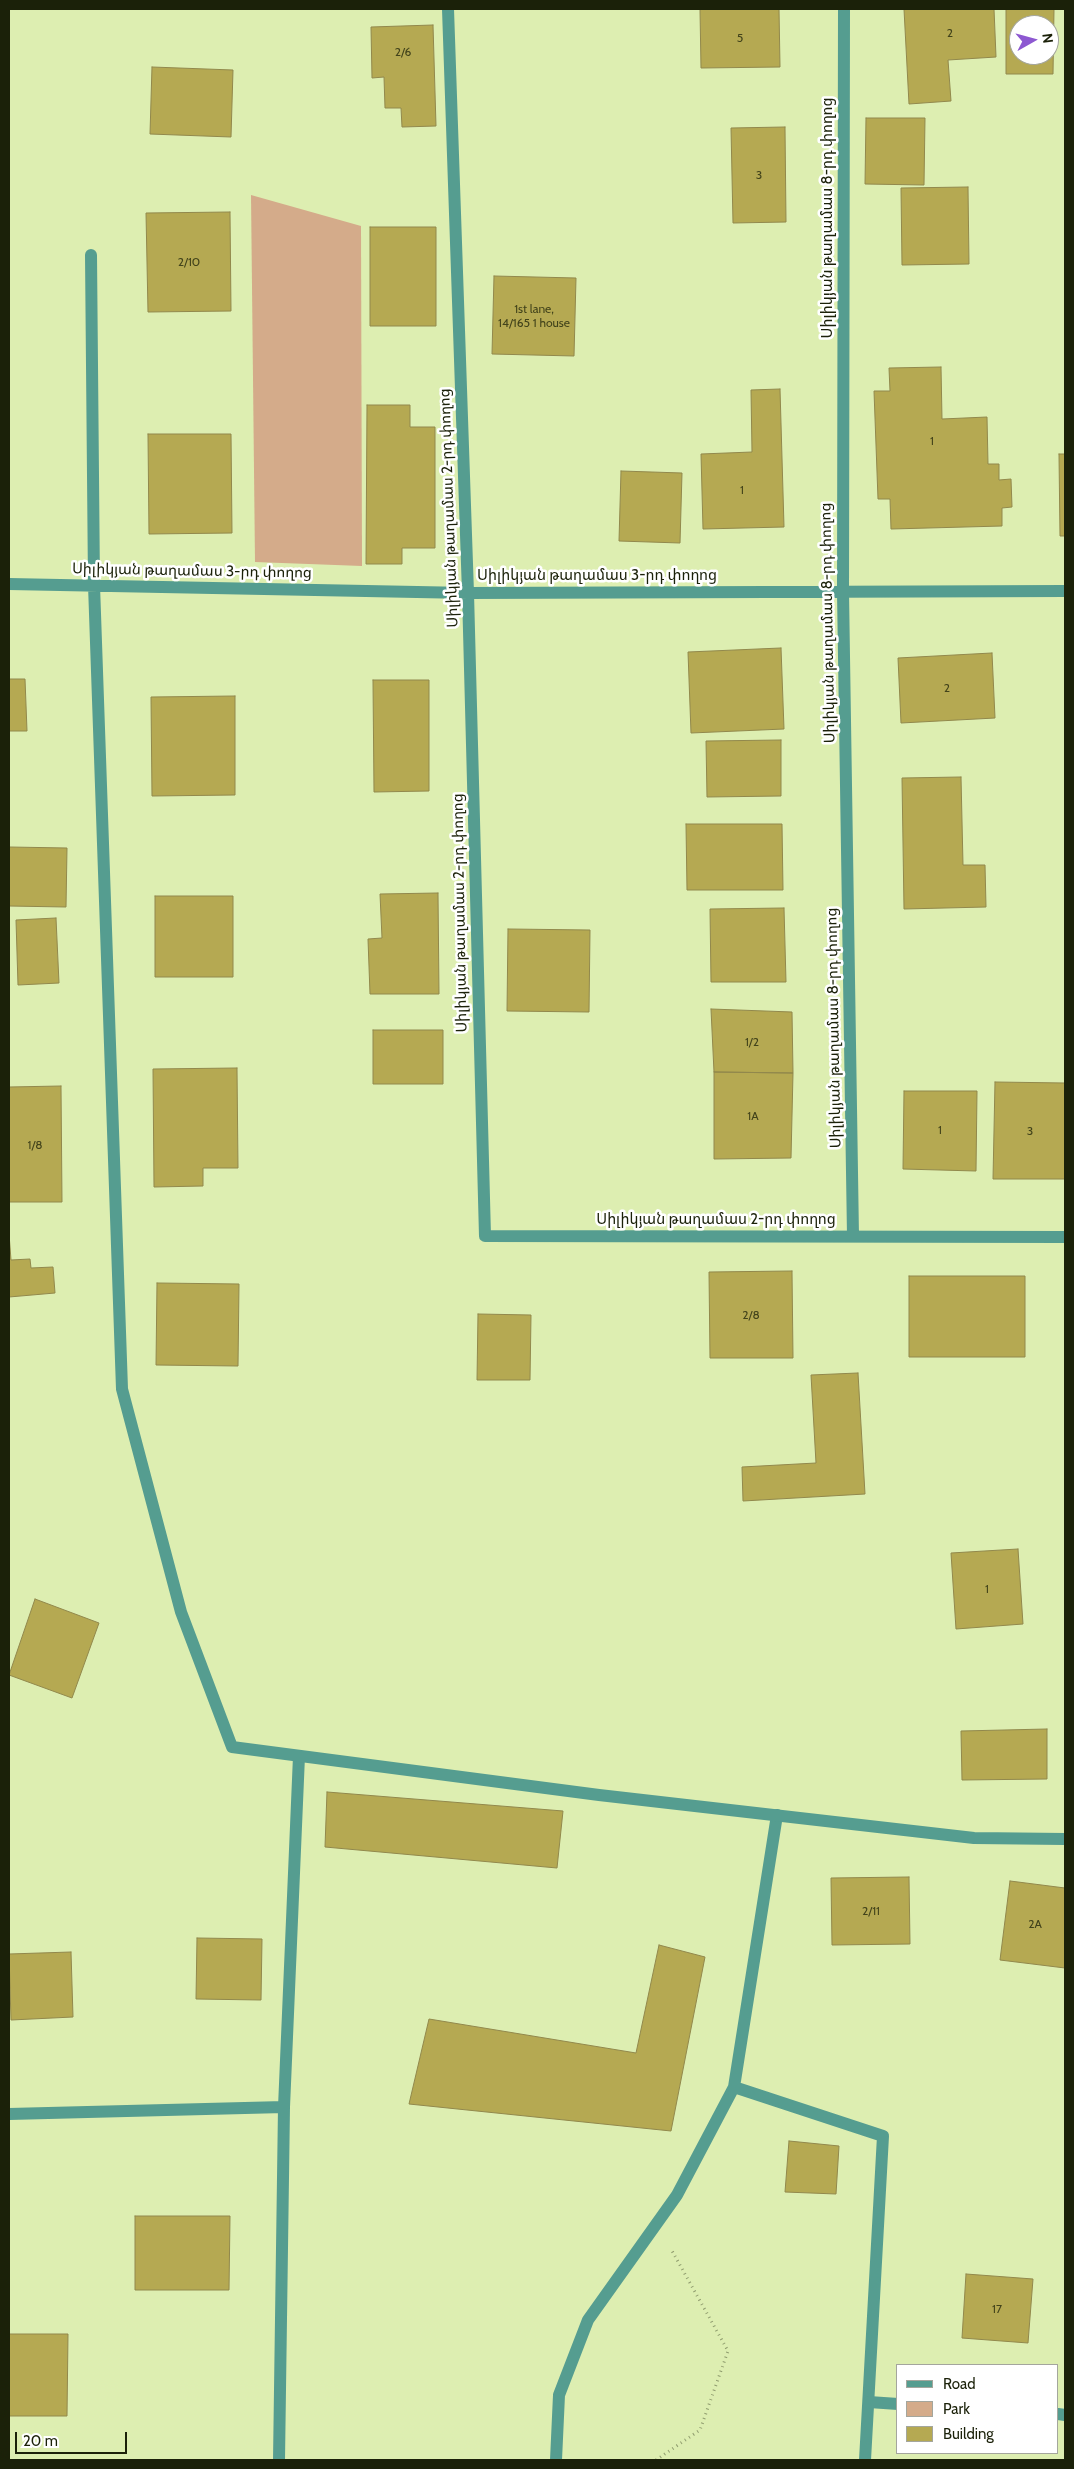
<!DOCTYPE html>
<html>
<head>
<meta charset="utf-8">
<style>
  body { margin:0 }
  #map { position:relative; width:1074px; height:2469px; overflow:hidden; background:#ddeeb1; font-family:Cabin,sans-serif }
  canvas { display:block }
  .frame { position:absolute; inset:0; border:10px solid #1b2109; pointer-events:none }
  .legend { position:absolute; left:896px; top:2364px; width:162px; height:90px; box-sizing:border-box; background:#fff; border:1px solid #a4a69d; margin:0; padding:6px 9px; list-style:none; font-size:15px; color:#1b2109 }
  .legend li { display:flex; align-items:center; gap:10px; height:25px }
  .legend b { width:25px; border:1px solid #a4a69d }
  .north { position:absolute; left:1009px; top:15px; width:50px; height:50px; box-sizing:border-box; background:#fff; border:1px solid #a4a69d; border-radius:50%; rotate:83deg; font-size:14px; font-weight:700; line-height:20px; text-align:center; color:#1b2109 }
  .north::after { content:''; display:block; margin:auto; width:18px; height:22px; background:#8d58d1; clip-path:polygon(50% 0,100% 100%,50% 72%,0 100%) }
  .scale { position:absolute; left:15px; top:2432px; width:112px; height:22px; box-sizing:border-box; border:2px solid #1b2109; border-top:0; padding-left:6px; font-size:15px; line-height:18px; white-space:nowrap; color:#1b2109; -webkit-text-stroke:4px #fff; paint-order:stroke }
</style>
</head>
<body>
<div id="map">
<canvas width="1074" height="2469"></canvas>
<div class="frame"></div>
<ul class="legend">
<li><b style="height:6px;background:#559d90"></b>Road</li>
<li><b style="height:14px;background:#d4ab8a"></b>Park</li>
<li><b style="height:14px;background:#b5a952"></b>Building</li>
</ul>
<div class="north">N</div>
<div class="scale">20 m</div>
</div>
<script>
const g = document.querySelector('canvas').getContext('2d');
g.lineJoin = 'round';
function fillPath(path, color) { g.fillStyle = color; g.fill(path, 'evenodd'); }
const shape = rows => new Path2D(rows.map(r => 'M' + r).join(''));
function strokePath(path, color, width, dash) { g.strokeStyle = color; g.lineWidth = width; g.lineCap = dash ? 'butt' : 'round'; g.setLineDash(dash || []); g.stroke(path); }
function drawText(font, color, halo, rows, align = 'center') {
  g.font = font + ' Cabin,"Noto Sans Armenian",sans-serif'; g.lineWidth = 5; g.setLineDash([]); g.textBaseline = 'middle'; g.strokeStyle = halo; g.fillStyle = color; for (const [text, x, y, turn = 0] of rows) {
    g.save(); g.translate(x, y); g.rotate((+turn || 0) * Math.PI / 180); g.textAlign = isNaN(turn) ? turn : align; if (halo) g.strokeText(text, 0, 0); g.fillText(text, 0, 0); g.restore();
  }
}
fillPath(shape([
  [251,195,361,226,362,566,255,562]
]), '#d4ab8a');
const building = shape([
  [700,9,779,9,780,67,701,68,700,9],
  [904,9,994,9,996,57,948,60,951,101,909,104,904,9],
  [1006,9,1054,9,1053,74,1006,74,1006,9],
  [1019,25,1049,25,1049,55,1019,55,1019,25],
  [433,25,436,126,402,127,401,108,385,108,384,77,372,78,371,27,433,25],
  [152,67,233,70,231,137,150,134,152,67],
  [866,118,925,118,924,185,865,184,866,118],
  [785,127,786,222,733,223,731,128,785,127],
  [968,187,969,264,902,265,901,188,968,187],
  [230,212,231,311,148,312,146,213,230,212],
  [370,227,436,227,436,326,370,326,370,227],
  [494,276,576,278,574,356,492,354,494,276],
  [941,367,942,419,987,417,988,464,999,464,999,480,1011,479,1012,507,1002,508,1002,526,891,529,890,499,878,499,874,391,890,391,889,368,941,367],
  [780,389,784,527,703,529,701,454,752,452,751,390,780,389],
  [367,405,410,405,410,427,435,427,435,548,402,548,402,564,366,564,367,405],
  [148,434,231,434,232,533,149,534,148,434],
  [1059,454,1065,454,1065,536,1060,536,1059,454],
  [621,471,682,473,680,543,619,541,621,471],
  [781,648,784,729,691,733,688,652,781,648],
  [992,653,995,718,901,723,898,658,992,653],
  [9,679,25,679,27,731,9,731,9,679],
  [373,680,429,680,429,791,374,792,373,680],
  [235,696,235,795,152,796,151,697,235,696],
  [781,740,781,796,707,797,706,741,781,740],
  [961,777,963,865,985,865,986,907,904,909,902,778,961,777],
  [686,824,782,824,783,890,687,890,686,824],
  [9,847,67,848,66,907,9,906,9,847],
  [438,893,439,994,370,994,368,939,382,938,380,894,438,893],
  [155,896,233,896,233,977,155,977,155,896],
  [784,908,786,982,711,982,710,909,784,908],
  [56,918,59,983,18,985,16,920,56,918],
  [508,929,590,930,589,1012,507,1011,508,929],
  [711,1009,792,1012,793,1073,714,1072,711,1009],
  [373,1030,443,1030,443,1084,373,1084,373,1030],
  [237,1068,238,1168,203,1168,203,1186,154,1187,153,1069,237,1068],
  [714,1072,793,1073,791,1158,714,1159,714,1072],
  [995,1082,1065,1083,1065,1179,993,1179,995,1082],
  [61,1086,62,1202,9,1202,9,1087,61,1086],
  [904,1091,977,1091,976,1171,903,1169,904,1091],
  [9,1234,11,1260,30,1259,31,1268,53,1267,55,1293,9,1297,9,1234],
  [792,1271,793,1358,710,1358,709,1272,792,1271],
  [909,1276,1025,1276,1025,1357,909,1357,909,1276],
  [157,1283,239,1284,238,1366,156,1365,157,1283],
  [478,1314,531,1315,530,1380,477,1380,478,1314],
  [858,1373,865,1494,743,1501,742,1467,816,1463,811,1375,858,1373],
  [1018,1549,1023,1624,956,1629,951,1553,1018,1549],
  [35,1599,99,1623,72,1698,9,1675,35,1599],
  [1047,1729,1047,1779,962,1780,961,1731,1047,1729],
  [327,1792,563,1811,557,1868,325,1847,327,1792],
  [909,1877,910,1944,832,1945,831,1878,909,1877],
  [1010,1881,1065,1888,1065,1968,1000,1960,1010,1881],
  [197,1938,262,1939,261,2000,196,1999,197,1938],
  [659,1945,705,1957,671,2131,409,2104,429,2019,636,2053,659,1945],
  [71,1952,73,2017,11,2020,9,1954,71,1952],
  [789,2141,839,2146,836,2194,785,2192,789,2141],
  [135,2216,230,2216,229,2290,135,2290,135,2216],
  [966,2274,1033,2279,1028,2343,962,2338,966,2274],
  [9,2334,68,2334,67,2416,9,2416,9,2334]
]);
fillPath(building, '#b5a952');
strokePath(building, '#91884c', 1);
strokePath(shape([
  [656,2460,700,2430,728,2351,671,2249]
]), '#909d6f', 3, [1, 4]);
strokePath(shape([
  [777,1815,734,2087,883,2136,865,2460],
  [9,2114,284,2107],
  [279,2460,284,2107,299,1756],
  [556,2460,559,2395,588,2320,677,2195,734,2087]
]), '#559d90', 12);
strokePath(shape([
  [448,9,468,593,485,1236,1065,1237],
  [844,9,843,592,853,1236],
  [91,255,94,585,122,1389,181,1612,232,1747,599,1795,974,1838,1065,1839],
  [9,584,468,593,1065,591],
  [869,2402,898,2404],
  [1058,2414,1065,2415]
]), '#559d90', 12);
drawText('12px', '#42431b', null, [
  ["2",950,33],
  ["5",740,38],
  ["2/6",403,52],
  ["3",759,175],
  ["2/10",189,262],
  ["1st lane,",534,309],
  ["14/165 1 house",534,323],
  ["1",932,441],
  ["1",742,490],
  ["2",947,688],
  ["1/2",752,1042],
  ["1A",753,1116],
  ["1",940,1130],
  ["3",1030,1131],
  ["1/8",35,1145],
  ["2/8",751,1315],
  ["1",987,1589],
  ["2/11",871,1911],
  ["2A",1035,1924],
  ["17",997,2309]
]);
drawText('15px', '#1b2109', '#fff', [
  ["Սիլիկյան թաղամաս 8-րդ փողոց",828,218,-90],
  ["Սիլիկյան թաղամաս 2-րդ փողոց",449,508,-92],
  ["Սիլիկյան թաղամաս 3-րդ փողոց",192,571,1],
  ["Սիլիկյան թաղամաս 3-րդ փողոց",597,576],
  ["Սիլիկյան թաղամաս 8-րդ փողոց",828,623,-91],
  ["Սիլիկյան թաղամաս 2-րդ փողոց",460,913,-91],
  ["Սիլիկյան թաղամաս 8-րդ փողոց",834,1028,-91],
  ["Սիլիկյան թաղամաս 2-րդ փողոց",716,1220]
]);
</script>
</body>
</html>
